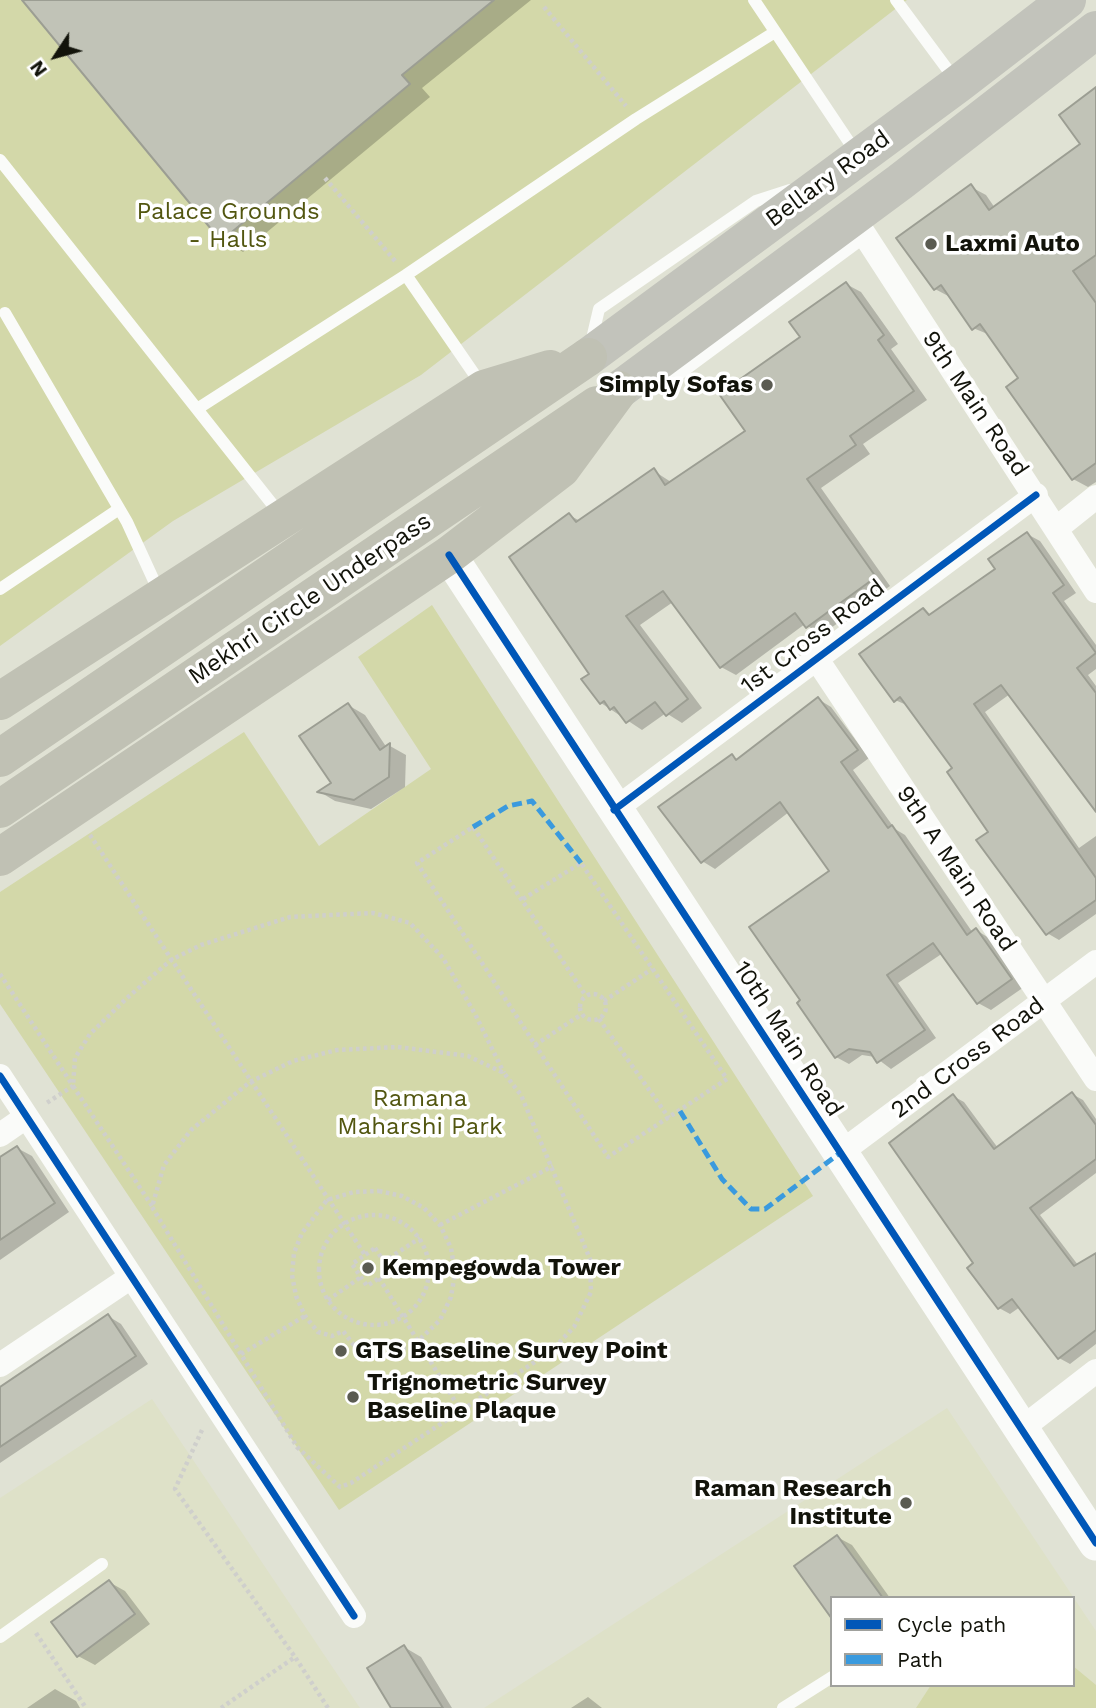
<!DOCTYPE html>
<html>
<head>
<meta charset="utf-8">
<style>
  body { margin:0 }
  #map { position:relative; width:1096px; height:1708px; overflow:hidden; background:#e0e2d4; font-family:"Work Sans",sans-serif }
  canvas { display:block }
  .legend { position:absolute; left:830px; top:1596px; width:245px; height:91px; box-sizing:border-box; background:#fff; border:2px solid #a0a19d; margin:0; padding:9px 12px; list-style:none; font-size:21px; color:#12130a }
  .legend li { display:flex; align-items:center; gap:14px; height:35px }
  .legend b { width:35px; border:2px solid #a0a19d }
  .north { position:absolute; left:21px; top:21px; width:70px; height:70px; -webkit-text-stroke:5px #fff; paint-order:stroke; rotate:234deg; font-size:19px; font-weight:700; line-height:28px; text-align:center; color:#12130a }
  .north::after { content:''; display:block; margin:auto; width:24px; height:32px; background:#12130a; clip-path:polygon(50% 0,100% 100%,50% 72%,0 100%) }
</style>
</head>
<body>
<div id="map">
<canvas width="1096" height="1708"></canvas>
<ul class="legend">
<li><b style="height:9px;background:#0057b8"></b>Cycle path</li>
<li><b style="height:9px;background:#3a9ade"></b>Path</li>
</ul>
<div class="north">N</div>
</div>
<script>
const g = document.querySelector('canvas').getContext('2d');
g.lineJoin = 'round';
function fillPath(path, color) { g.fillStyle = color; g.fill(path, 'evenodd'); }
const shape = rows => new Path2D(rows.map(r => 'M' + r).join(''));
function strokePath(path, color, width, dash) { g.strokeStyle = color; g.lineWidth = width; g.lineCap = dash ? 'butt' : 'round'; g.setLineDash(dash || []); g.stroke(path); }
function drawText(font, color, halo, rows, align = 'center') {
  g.font = font + ' "Work Sans",sans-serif'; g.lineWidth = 7; g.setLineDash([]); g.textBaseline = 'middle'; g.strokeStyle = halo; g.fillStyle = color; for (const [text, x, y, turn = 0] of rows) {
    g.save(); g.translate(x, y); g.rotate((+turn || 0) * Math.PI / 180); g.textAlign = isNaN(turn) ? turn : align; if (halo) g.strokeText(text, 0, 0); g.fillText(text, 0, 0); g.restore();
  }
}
fillPath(shape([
  [152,1399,360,1708,0,1708,0,1498],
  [947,1408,1096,1631,1096,1708,484,1708],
  [832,1598,1073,1598,1073,1685,832,1685]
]), '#dee1c8');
fillPath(shape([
  [0,0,907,0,421,375,173,521,0,646],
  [432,605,813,1196,339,1510,0,1004,0,892,244,732,319,846,431,769,358,657],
  [1073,1666,1096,1685,1096,1708,916,1708,931,1685,1073,1685]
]), '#d3d8a9');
fillPath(shape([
  [24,0,531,0,422,88,430,97,243,252,222,239],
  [1096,89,1096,482,1088,487,1073,479,1021,378,990,335,973,328,950,297,935,289,971,187,986,195,995,208,1083,145],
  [846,284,861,292,898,344,891,349,927,400,863,444,870,454,821,488,890,586,821,635,805,624,736,675,721,667,673,602,640,625,702,708,682,723,666,713,642,730,601,703,591,674,569,515,580,521,654,471,671,482,748,431,803,338],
  [1027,534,1040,541,1076,593,1064,601,1096,645,1096,669,1088,675,1096,686,1096,809,1010,694,985,712,1079,848,1096,836,1096,914,1059,940,1047,933,955,769,909,706,895,700,923,610,931,615,998,570],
  [818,699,831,707,869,758,853,770,895,829,905,835,973,933,976,930,989,938,1024,987,991,1010,978,1003,943,953,898,983,936,1038,891,1069,875,1057,862,1055,849,1064,836,1057,802,1001,831,871,789,812,715,869,702,861,732,756,739,760],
  [348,705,365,715,387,748,390,746,406,755,405,787,371,809,335,801,320,792,333,784],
  [1072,1094,1083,1100,1096,1119,1096,1173,1040,1215,1078,1265,1096,1255,1096,1344,1070,1364,1059,1358,1020,1307,1010,1314,999,1308,969,1268,975,1263,953,1096,964,1102,998,1148],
  [17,1148,32,1156,69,1212,0,1260,0,1159],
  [108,1316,121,1324,148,1364,0,1463,0,1389],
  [837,1537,852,1545,890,1598,832,1598,796,1567],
  [109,1582,125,1591,150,1624,95,1665,78,1656],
  [404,1647,421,1657,452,1708,393,1708],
  [55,1689,76,1701,80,1708,27,1708],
  [588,1697,602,1708,571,1708]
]), '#0003');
const building = shape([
  [22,0,494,0,402,75,410,84,221,241,22,0],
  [1096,87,1096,255,1073,271,1096,303,1096,463,1072,480,1006,387,1018,378,980,324,972,330,941,285,934,290,896,238,971,184,989,210,1080,144,1059,115,1096,87],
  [846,282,884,335,878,340,914,391,850,436,856,445,807,479,876,577,806,628,795,613,720,668,663,591,626,616,688,699,666,716,655,702,626,723,614,707,610,710,604,701,600,704,581,679,589,674,509,557,569,513,576,522,654,468,665,485,745,431,719,394,800,337,789,322,846,282],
  [1027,532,1064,585,1053,593,1096,653,1077,668,1096,693,1096,812,1001,685,974,704,1096,878,1096,900,1046,935,976,840,988,832,947,772,952,768,900,697,894,702,859,654,923,608,929,615,995,569,988,559,1027,532],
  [818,697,858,750,841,762,888,828,892,825,967,935,976,928,1012,979,977,1004,933,943,887,975,925,1030,877,1063,870,1052,849,1049,835,1058,797,1003,800,1000,749,927,829,871,780,802,701,863,658,807,732,754,736,760,818,697],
  [348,703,380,750,390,743,389,777,354,800,317,792,331,783,299,736,348,703],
  [1072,1092,1096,1125,1096,1159,1030,1208,1074,1266,1096,1253,1096,1330,1058,1359,1012,1299,998,1309,967,1268,973,1263,889,1143,953,1094,994,1149,1072,1092],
  [17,1146,55,1203,0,1240,0,1157,17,1146],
  [108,1314,136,1356,0,1447,0,1387,108,1314],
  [837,1535,883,1598,832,1598,832,1619,794,1566,837,1535],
  [109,1580,135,1614,77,1657,51,1622,109,1580],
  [404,1645,443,1708,391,1708,367,1668,404,1645]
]);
fillPath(building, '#c1c3b7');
strokePath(building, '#9c9e93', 2);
strokePath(shape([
  [544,7,626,106],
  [325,178,395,261],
  [90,835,365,1255],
  [523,899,581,863,727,1079,608,1157,417,863,473,827,586,996],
  [0,974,73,1086,45,1104],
  '580 1007a13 13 0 1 1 26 0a13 13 0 1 1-26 0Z',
  [604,1001,652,969],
  [599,1019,669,1118],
  [535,1045,582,1014],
  [398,1047,468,1056,504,1073,521,1095,590,1259,591,1292,574,1327,550,1352,351,1483,340,1487,297,1447,152,1207,164,1165,191,1130,250,1082,293,1061,337,1050,398,1047],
  [379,1191,402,1196,424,1208,440,1225,451,1248,455,1273,451,1297,440,1320,416,1343,399,1350,360,1353,343,1331,332,1336,318,1332,305,1316,296,1296,292,1275,294,1253,302,1233,327,1200,354,1192,379,1191],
  [152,1206,73,1086,75,1058,90,1034,127,998,171,960,201,945,290,917,373,913,410,923,443,958,475,1014,504,1073],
  '319 1270a55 55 0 1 1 110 0a55 55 0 1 1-110 0Z',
  [440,1225,553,1166],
  [375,1248,390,1271,367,1286,352,1264,375,1248],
  [383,1262,420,1238],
  [379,1278,461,1411],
  [328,1300,361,1277],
  [241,1354,305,1316],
  [202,1430,175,1489,295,1657],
  [36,1633,86,1708],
  [221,1708,295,1657,328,1708]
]), '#cfcfcc', 4.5, [3.5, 3.5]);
strokePath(shape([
  [754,0,857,154],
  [896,0,956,81],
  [0,160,280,514],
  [406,275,481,384],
  [5,313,127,522,160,594],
  [591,343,599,309,756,201,790,190],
  [652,381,674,378,866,236],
  [197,409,406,275,636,119,775,32],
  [0,589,119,509],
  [0,1637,102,1564],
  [783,1708,832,1677]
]), '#fafbf9', 12);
strokePath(shape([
  [853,217,1096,591],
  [1057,528,1096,497],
  [816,658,1096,1079],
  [614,810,1036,495],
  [0,1076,354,1616],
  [0,1135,26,1117],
  [840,1153,1096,962],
  [0,1365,131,1277],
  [1021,1429,1096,1371]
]), '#fafbf9', 24);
strokePath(shape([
  [449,555,1096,1543]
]), '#fafbf9', 35);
strokePath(shape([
  [588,357,958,84,1067,0],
  [619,390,900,182,1096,30]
]), '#c2c3bb', 38);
strokePath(shape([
  [0,701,484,389,550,369],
  [0,758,588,357],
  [0,809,597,405],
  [0,857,449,555,561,469,619,390]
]), '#c0c1b4', 38);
strokePath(shape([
  [473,827,508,806,532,801,581,863],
  [680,1111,722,1179,751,1209,765,1209,840,1153]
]), '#3a9ade', 5, [10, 5]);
strokePath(shape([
  [449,555,1096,1543],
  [614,810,1036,495],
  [0,1076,354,1616]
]), '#0057b8', 7);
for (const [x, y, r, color] of [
  [931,244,7,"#5a5b51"],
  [767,385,7,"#5a5b51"],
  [368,1268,7,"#5a5b51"],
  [341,1351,7,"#5a5b51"],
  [353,1397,7,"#5a5b51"],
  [906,1503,7,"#5a5b51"]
]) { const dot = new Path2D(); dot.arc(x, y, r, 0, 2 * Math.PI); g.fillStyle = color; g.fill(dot); strokePath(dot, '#fff', 2.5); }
drawText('24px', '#12130a', '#fff', [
  ["Bellary Road",828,179,-36],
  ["9th Main Road",975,404,56],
  ["Mekhri Circle Underpass",310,599,-34],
  ["1st Cross Road",813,637,-37],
  ["9th A Main Road",956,869,56],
  ["10th Main Road",788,1039,57],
  ["2nd Cross Road",968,1058,-37]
]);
drawText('24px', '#525610', '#fff', [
  ["Palace Grounds",228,212],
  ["- Halls",228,240],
  ["Ramana",420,1099],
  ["Maharshi Park",420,1127]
]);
drawText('bold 24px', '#12130a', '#fff', [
  ["Laxmi Auto",945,244],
  ["Simply Sofas",753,385,"right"],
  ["Kempegowda Tower",382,1268],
  ["GTS Baseline Survey Point",355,1351],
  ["Trignometric Survey",367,1383],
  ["Baseline Plaque",367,1411],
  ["Raman Research",892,1489,"right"],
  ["Institute",892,1517,"right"]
], 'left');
</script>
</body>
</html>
